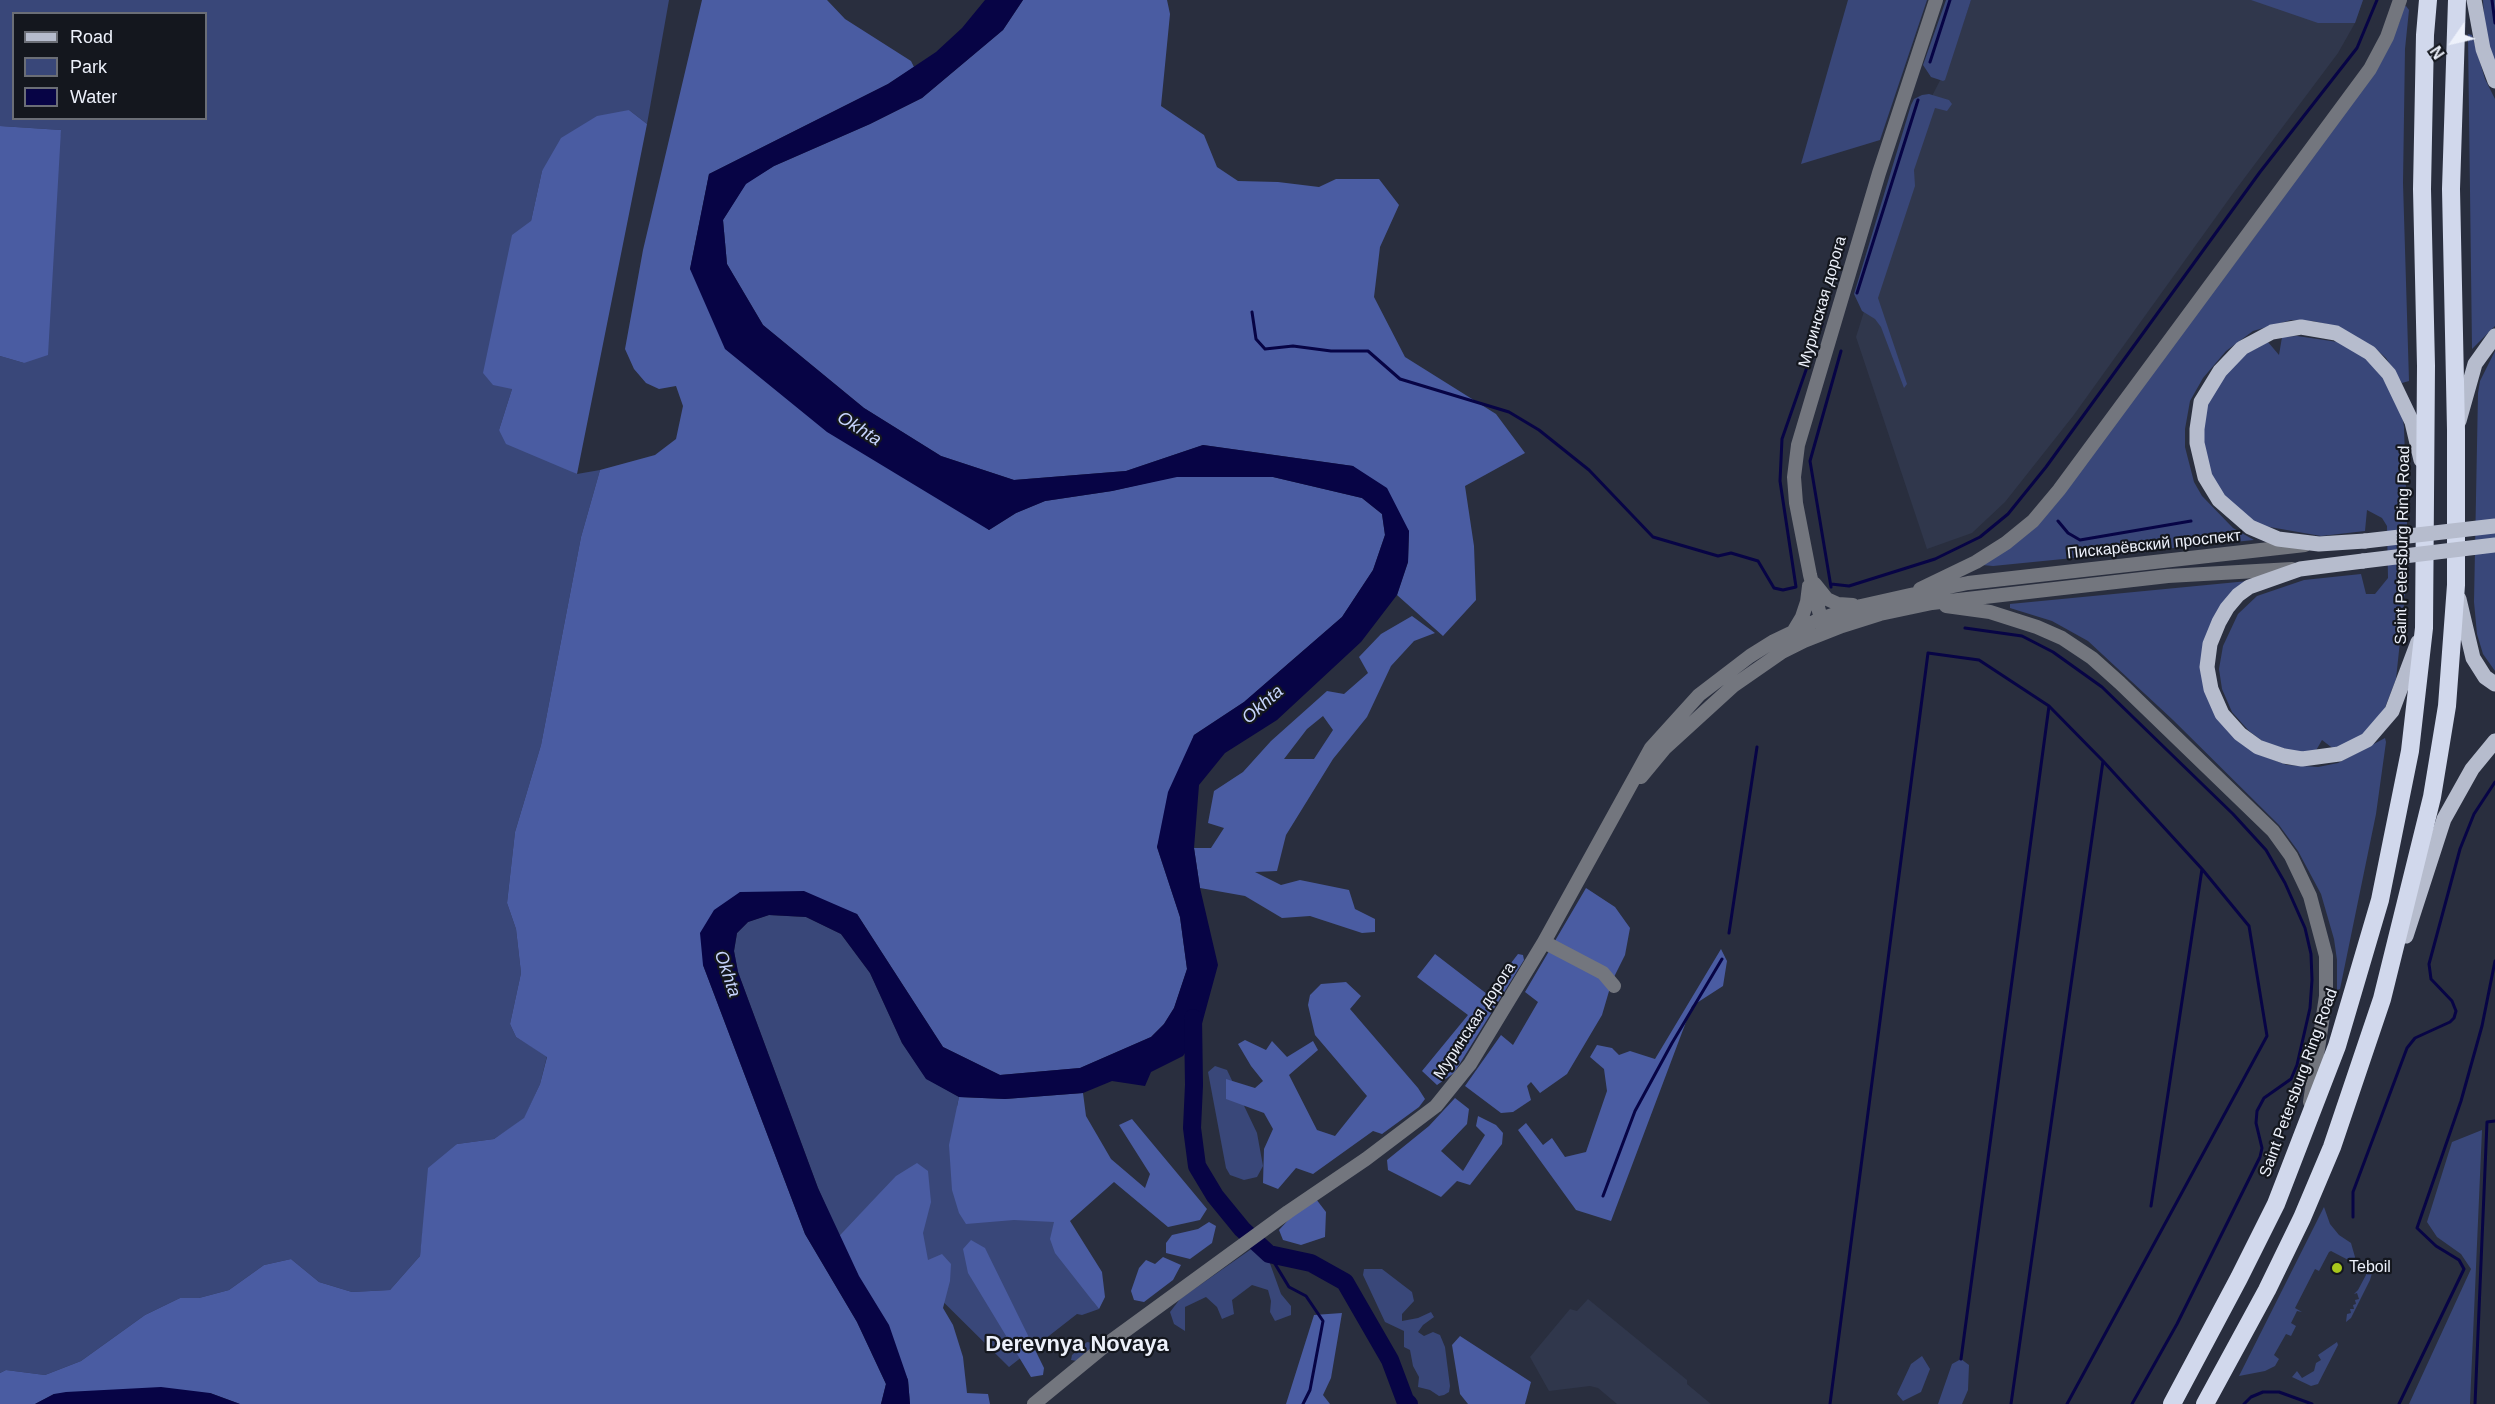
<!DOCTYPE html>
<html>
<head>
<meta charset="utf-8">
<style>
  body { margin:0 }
  #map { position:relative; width:2495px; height:1404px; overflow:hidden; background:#292e3e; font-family:Helvetica,sans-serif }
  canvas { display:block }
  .legend { position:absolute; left:12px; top:12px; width:195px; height:108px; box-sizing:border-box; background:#14171e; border:2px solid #6b6e76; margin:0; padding:8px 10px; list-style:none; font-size:18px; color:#edf1fb }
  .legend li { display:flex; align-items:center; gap:12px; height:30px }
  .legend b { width:30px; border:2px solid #6b6e76 }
  .north { position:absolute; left:2423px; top:12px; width:60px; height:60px; -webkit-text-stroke:4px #14171e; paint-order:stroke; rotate:236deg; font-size:16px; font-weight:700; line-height:24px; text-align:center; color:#edf1fb }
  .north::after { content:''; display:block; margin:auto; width:21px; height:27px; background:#edf1fb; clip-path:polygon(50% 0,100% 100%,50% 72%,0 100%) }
</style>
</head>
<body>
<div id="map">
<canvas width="2495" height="1404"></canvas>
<ul class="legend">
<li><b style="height:8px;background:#b6bccd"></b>Road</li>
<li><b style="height:16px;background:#394779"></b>Park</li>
<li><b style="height:16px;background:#070445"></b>Water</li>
</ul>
<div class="north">N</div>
</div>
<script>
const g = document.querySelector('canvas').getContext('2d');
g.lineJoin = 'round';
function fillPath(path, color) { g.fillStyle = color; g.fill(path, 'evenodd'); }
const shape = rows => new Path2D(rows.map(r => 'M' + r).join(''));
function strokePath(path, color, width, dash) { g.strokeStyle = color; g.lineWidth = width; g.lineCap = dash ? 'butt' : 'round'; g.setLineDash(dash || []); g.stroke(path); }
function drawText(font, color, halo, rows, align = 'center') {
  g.font = font + ' Helvetica,sans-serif'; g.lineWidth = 4.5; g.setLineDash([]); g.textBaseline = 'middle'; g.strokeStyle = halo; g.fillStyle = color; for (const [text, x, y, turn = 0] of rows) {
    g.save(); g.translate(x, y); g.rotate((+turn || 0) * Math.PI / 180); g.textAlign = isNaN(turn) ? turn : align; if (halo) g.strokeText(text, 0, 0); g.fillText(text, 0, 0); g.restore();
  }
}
fillPath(shape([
  [1971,0,2363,0,2355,23,2338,53,2234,192,2073,416,2005,502,1972,533,1927,549,1856,337,1931,98,1950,61],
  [1588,1299,1687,1380,1687,1384,1711,1404,1617,1404,1598,1388,1590,1386,1549,1391,1530,1357,1570,1309,1577,1311]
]), '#30374c');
fillPath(shape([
  [0,0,669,0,647,124,629,110,542,171,531,221,512,389,499,430,577,474,600,470,581,537,541,745,515,832,507,903,516,929,521,973,510,1024,516,1037,547,1056,540,1084,524,1119,494,1139,457,1144,427,1195,420,1256,390,1290,352,1292,319,1282,291,1259,264,1265,229,1290,199,1298,180,1298,145,1315,81,1361,45,1375,6,1370,0,1373,0,356,24,363,61,130,0,126],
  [14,14,206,14,206,118,14,118],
  [1848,0,1927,0,1880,140,1801,164],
  [1946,0,1971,0,1945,80,1943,81,1931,77,1923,65],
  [2251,0,2363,0,2355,23,2318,23],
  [2483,0,2495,0,2495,66,2485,33],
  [2406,6,2409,10,2405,49,2403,183,2409,381,2402,383,2386,358,2375,348,2339,327,2313,321,2291,320,2253,331,2226,351,2203,378,2190,401,2185,429,2185,447,2194,482,2202,496,2233,528,2254,540,1993,566,1982,565,2030,530,2244,251,2378,66,2400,21,2403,7],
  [2468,34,2472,35,2485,79,2495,99,2495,326,2472,349],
  [1929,94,1949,100,1952,104,1947,111,1935,108,1914,170,1915,186,1878,298,1907,384,1904,388,1881,327,1875,319,1862,311,1854,294,1911,105,1914,99,1922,95],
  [2297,336,2338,342,2355,350,2380,371,2401,407,2404,427,2407,521,2406,585,2396,679,2381,718,2370,730,2335,750,2322,740,2314,754,2303,754,2265,743,2249,731,2232,712,2222,689,2219,669,2223,646,2238,614,2257,596,2304,580,2361,574,2366,594,2375,594,2388,578,2387,526,2382,518,2367,510,2365,531,2321,536,2264,526,2244,516,2216,488,2205,457,2203,431,2207,406,2222,377,2242,356,2268,342,2279,355,2282,337],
  [2495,351,2495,671,2483,654,2477,634,2474,602,2478,393,2480,381],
  [2248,581,2225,606,2207,693,2260,755,2287,765,2318,767,2338,763,2385,738,2386,742,2376,814,2340,989,2337,990,2337,960,2334,939,2321,894,2298,851,2279,825,2173,720,2088,641,2052,621,2010,608,2010,604],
  [769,915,806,917,841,934,870,973,902,1043,926,1078,959,1097,957,1106,981,1114,1104,1292,1093,1301,1099,1309,1082,1315,1077,1314,1009,1367,903,1262,869,1205,839,1236,818,1188,738,972,734,951,737,933,748,922],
  [1215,1066,1227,1070,1257,1133,1263,1166,1257,1177,1244,1180,1230,1175,1226,1168,1208,1072],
  [2482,1130,2470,1404,2409,1404,2471,1269,2461,1254,2437,1237,2427,1222,2452,1142],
  [2324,1207,2330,1224,2339,1235,2351,1243,2355,1257,2354,1263,2331,1251,2329,1252,2319,1271,2315,1269,2295,1308,2302,1312,2297,1311,2291,1323,2296,1326,2291,1336,2286,1334,2274,1355,2279,1359,2275,1366,2265,1371,2239,1376],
  [1257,1245,1268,1258,1281,1294,1291,1306,1291,1315,1275,1321,1270,1312,1271,1301,1268,1290,1252,1285,1232,1300,1234,1314,1222,1319,1217,1307,1206,1297,1185,1307,1185,1331,1174,1324,1170,1312,1180,1299],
  [2369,1259,2373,1270,2370,1280,2351,1318,2346,1322,2347,1314,2351,1313,2350,1309,2354,1309,2353,1305,2356,1304,2355,1300,2359,1299,2357,1293,2354,1294,2358,1290,2366,1275,2366,1261],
  [1364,1269,1382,1269,1412,1292,1414,1301,1402,1314,1402,1321,1418,1318,1431,1312,1434,1317,1423,1325,1418,1332,1424,1336,1433,1332,1440,1335,1445,1347,1450,1386,1449,1392,1444,1395,1439,1396,1430,1390,1418,1387,1419,1377,1413,1366,1410,1350,1404,1347,1404,1331,1385,1322,1363,1275],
  [1087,1342,1093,1343,1092,1348,1077,1361,1071,1360,1072,1355],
  [2337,1342,2338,1345,2318,1384,2311,1386,2292,1377,2297,1371,2302,1378,2314,1371,2316,1363,2321,1360,2318,1355],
  [1922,1356,1930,1369,1921,1392,1903,1401,1897,1394,1911,1364],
  [1961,1359,1969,1365,1968,1390,1962,1404,1938,1404,1952,1364]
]), '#394779');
fillPath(shape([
  [702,0,827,0,845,19,911,61,914,67,888,84,709,174,690,269,989,530,1016,513,1045,501,1112,491,1177,476,1273,477,1362,498,1382,514,1385,535,1373,570,1342,617,1244,702,1194,735,1157,847,1180,917,1187,969,1174,1008,1164,1024,1151,1037,1080,1068,1000,1075,943,1047,857,914,740,892,703,965,805,1234,857,1322,886,1384,881,1404,240,1404,210,1393,54,1394,35,1404,0,1404,0,1373,6,1370,45,1375,81,1361,145,1315,180,1298,199,1298,229,1290,264,1265,291,1259,319,1282,352,1292,390,1290,420,1256,428,1168,457,1144,494,1139,524,1118,540,1084,547,1057,516,1037,510,1024,521,973,516,929,507,903,515,832,541,745,581,537,600,470,655,455,676,439,683,406,676,386,659,389,646,383,634,369,625,349,643,250],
  [1023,0,1167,0,1170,14,1161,106,1204,135,1217,167,1238,181,1278,182,1319,187,1336,179,1379,179,1399,205,1380,247,1374,297,1405,357,1496,414,1525,453,1465,486,1474,546,1476,600,1443,636,1397,595,1408,562,1409,531,1353,466,1203,445,1126,471,1014,480,941,456,864,408,763,325,727,264,723,220,746,183,774,166,870,124,922,98,1003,30],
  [629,110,647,124,577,474,506,444,499,430,512,389,493,385,483,373,512,235,531,221,542,171,561,138,597,116],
  [0,126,61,130,48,355,24,363,0,356],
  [1412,616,1435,633,1414,641,1391,666,1367,717,1333,759,1286,835,1277,871,1255,872,1281,885,1300,880,1349,890,1355,909,1375,919,1375,932,1362,933,1310,916,1282,918,1245,896,1200,888,1194,848,1211,848,1224,828,1208,823,1214,791,1243,772,1271,741,1327,691,1344,694,1368,673,1359,657,1381,634],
  [1323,716,1333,730,1314,759,1284,759,1307,729],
  [1586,888,1615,907,1630,928,1625,955,1612,981,1602,1015,1567,1074,1540,1093,1531,1082,1527,1086,1531,1100,1513,1112,1501,1113,1465,1086,1501,1035,1513,1045,1538,1002,1525,992],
  [1721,949,1727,961,1723,986,1692,1006,1611,1221,1576,1210,1518,1130,1526,1123,1543,1145,1552,1138,1565,1157,1586,1152,1607,1091,1604,1069,1590,1057,1597,1045,1612,1048,1619,1055,1630,1051,1655,1059],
  [1435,954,1487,994,1518,954,1523,955,1524,960,1454,1073,1437,1085,1422,1071,1468,1015,1417,977],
  [1346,982,1361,996,1350,1009,1418,1088,1425,1099,1419,1107,1382,1134,1373,1131,1313,1174,1296,1168,1278,1189,1263,1183,1264,1149,1273,1129,1264,1113,1226,1099,1226,1079,1255,1088,1263,1081,1251,1066,1238,1044,1245,1040,1266,1050,1272,1041,1287,1057,1313,1041,1318,1050,1289,1075,1317,1130,1335,1136,1367,1096,1315,1035,1308,1005,1310,995,1321,984],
  [1083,1093,1086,1116,1111,1159,1145,1188,1150,1174,1119,1125,1132,1119,1207,1209,1200,1220,1168,1227,1114,1182,1070,1221,1102,1272,1105,1297,1099,1309,1055,1253,1050,1239,1054,1222,1014,1220,966,1224,959,1213,952,1190,949,1145,959,1097,1005,1099],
  [1455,1098,1469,1109,1467,1124,1441,1151,1463,1171,1485,1135,1476,1126,1478,1116,1496,1125,1503,1133,1502,1144,1470,1185,1457,1181,1441,1197,1388,1170,1387,1160,1429,1126],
  [917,1163,928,1171,931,1202,923,1233,928,1260,942,1254,951,1264,950,1281,943,1308,953,1325,963,1357,967,1393,988,1394,990,1404,910,1404,908,1380,839,1236,896,1176],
  [1316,1199,1326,1212,1325,1237,1301,1245,1283,1240,1279,1230,1292,1216],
  [1209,1222,1216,1226,1212,1243,1190,1259,1166,1253,1166,1243,1172,1235,1198,1229],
  [971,1240,985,1248,1044,1368,1043,1375,1031,1377,968,1273,963,1249],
  [1163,1257,1181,1265,1173,1280,1144,1302,1134,1300,1131,1291,1139,1268,1146,1260,1155,1264],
  [1342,1313,1331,1378,1323,1395,1330,1404,1286,1404,1314,1315],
  [1460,1336,1531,1382,1525,1404,1468,1404,1460,1394,1452,1345]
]), '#4a5ca2');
fillPath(shape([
  [985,0,1023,0,1003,30,922,98,870,124,774,166,746,184,723,220,727,264,763,325,864,408,941,456,1014,480,1126,471,1203,445,1353,466,1387,488,1409,531,1408,562,1397,595,1361,642,1277,720,1225,753,1199,785,1194,848,1200,888,1218,965,1200,1031,1183,1056,1151,1072,1145,1086,1112,1081,1083,1093,1005,1099,959,1097,926,1079,902,1043,870,973,841,934,806,917,769,915,748,922,737,933,734,951,738,972,818,1188,859,1276,889,1325,908,1380,910,1404,881,1404,886,1384,857,1322,805,1234,703,965,700,933,714,910,740,892,804,891,857,914,943,1047,1000,1075,1080,1068,1151,1037,1164,1024,1174,1008,1187,969,1180,917,1157,847,1168,792,1194,735,1244,702,1342,617,1373,570,1385,535,1382,514,1362,498,1273,477,1177,477,1112,491,1045,501,1016,513,989,530,827,432,725,349,690,269,709,174,888,84,936,52,962,28],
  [161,1387,210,1393,240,1404,35,1404,54,1394,66,1392]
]), '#070445');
strokePath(shape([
  [2492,0,2495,23],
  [1930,62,1950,0],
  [1857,293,1918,100],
  [1252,312,1256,339,1265,349,1293,346,1331,351,1368,351,1400,379,1509,412,1539,430,1589,470,1653,537,1718,556,1731,553,1758,561,1774,588,1783,590,1796,587,1780,481,1782,439,1822,324],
  [2058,521,2068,533,2080,540,2191,521],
  [1831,584,1849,586,1935,559,1980,537,2008,514,2046,467,2260,172,2357,48,2377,0],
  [1831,587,1810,461,1841,351],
  [1965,628,2022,636,2053,652,2102,687,2233,814,2266,850,2285,883,2305,928,2311,954,2312,980,2310,1008,2297,1065,2291,1079,2264,1098,2257,1111,2256,1123,2262,1148,2260,1157,2177,1324,2132,1404],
  [1729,933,1757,747],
  [1603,1196,1635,1111,1672,1043,1722,959],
  [2151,1206,2202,869],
  [2353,1217,2353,1192,2407,1048,2415,1038,2450,1022,2454,1018,2456,1011,2452,1001,2431,979,2429,964,2460,849,2474,814,2495,782],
  [1269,1254,1289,1287,1306,1296,1323,1321,1310,1390,1303,1404],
  [1961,1359,2049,706],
  [1830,1404,1928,653,1979,660,2049,706,2103,761,2202,869,2249,926,2267,1036,2067,1404],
  [2011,1404,2103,761],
  [2244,1404,2251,1397,2263,1392,2279,1392,2312,1404],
  [2399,1404,2464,1269,2459,1260,2436,1246,2417,1228,2461,1101,2482,1026,2495,961],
  [2475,1404,2487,1122,2495,1121]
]), '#070445', 3);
strokePath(shape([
  [1193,1018,1194,1085,1192,1128,1197,1166,1215,1196,1242,1229,1269,1254,1311,1263,1345,1282,1390,1360,1405,1400,1409,1404]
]), '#070445', 18);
strokePath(shape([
  [1815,584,1827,599,1838,604,1853,605],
  [1920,589,1976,562,2006,543,2033,521,2059,490,2370,69,2387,37,2400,0],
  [1946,606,1990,612,2037,627,2062,638,2092,658,2120,683,2273,831,2291,856,2310,896,2326,956,2326,996,2310,1102],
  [1823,627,1810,575,1796,503,1794,477,1798,445,1879,173,1936,0],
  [1793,632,1802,617,1807,602,1809,586],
  [1641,777,1665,748,1733,686,1782,652,1804,641,1842,626,1880,614,1932,603,2168,576,2292,569],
  [1544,942,1603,973,1614,986],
  [1034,1404,1107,1344,1288,1212,1366,1159,1436,1106,1470,1064,1544,942,1651,748,1699,695,1750,656,1774,641,1820,619,1861,606,1910,595,1968,583,2305,545]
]), '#73767e', 14);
strokePath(shape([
  [2474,0,2483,49,2495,81],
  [2459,421,2475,364,2495,336],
  [2365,541,2319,544,2278,539,2250,527,2219,500,2205,477,2197,443,2197,429,2201,402,2220,371,2242,348,2272,332,2301,327,2336,333,2370,353,2389,374,2412,422,2421,460],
  [2363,561,2300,569,2249,587,2238,595,2227,608,2219,622,2210,644,2207,667,2211,689,2222,714,2240,734,2258,747,2284,756,2302,759,2339,754,2367,740,2392,711,2418,642],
  [2459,599,2473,658,2485,677,2495,684],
  [2406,936,2444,819,2472,769,2495,741]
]), '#b6bccd', 15);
strokePath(shape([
  [2172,1404,2239,1278,2276,1204,2337,1046,2380,900,2410,751,2424,628,2426,366,2422,189,2425,35,2428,0],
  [2205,1404,2267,1290,2302,1218,2332,1147,2382,999,2432,797,2447,706,2456,585,2456,430,2451,189,2457,0]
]), '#d1d8ec', 18);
strokePath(shape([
  [2365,541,2495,526],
  [2363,561,2495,545]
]), '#b6bccd', 15);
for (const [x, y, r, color] of [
  [2337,1268,6,"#a8c71c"]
]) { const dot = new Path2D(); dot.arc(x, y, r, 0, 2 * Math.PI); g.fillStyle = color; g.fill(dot); strokePath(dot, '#14171e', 2); }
drawText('16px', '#edf1fb', '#14171e', [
  ["Муринская дорога",1823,302,-74],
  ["Пискарёвский проспект",2154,545,-6],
  ["Saint Petersburg Ring Road",2403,545,-89],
  ["Муринская дорога",1475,1021,-57],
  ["Saint Petersburg Ring Road",2299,1083,-70]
]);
drawText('16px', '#edf1fb', '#14171e', [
  ["Teboil",2349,1268]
], 'left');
drawText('italic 18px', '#c7d5fd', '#14171e', [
  ["Okhta",859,429,32],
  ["Okhta",1263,705,-41],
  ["Okhta",727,974,71]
]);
drawText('bold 22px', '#edf1fb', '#14171e', [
  ["Derevnya Novaya",1077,1345]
]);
</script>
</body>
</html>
